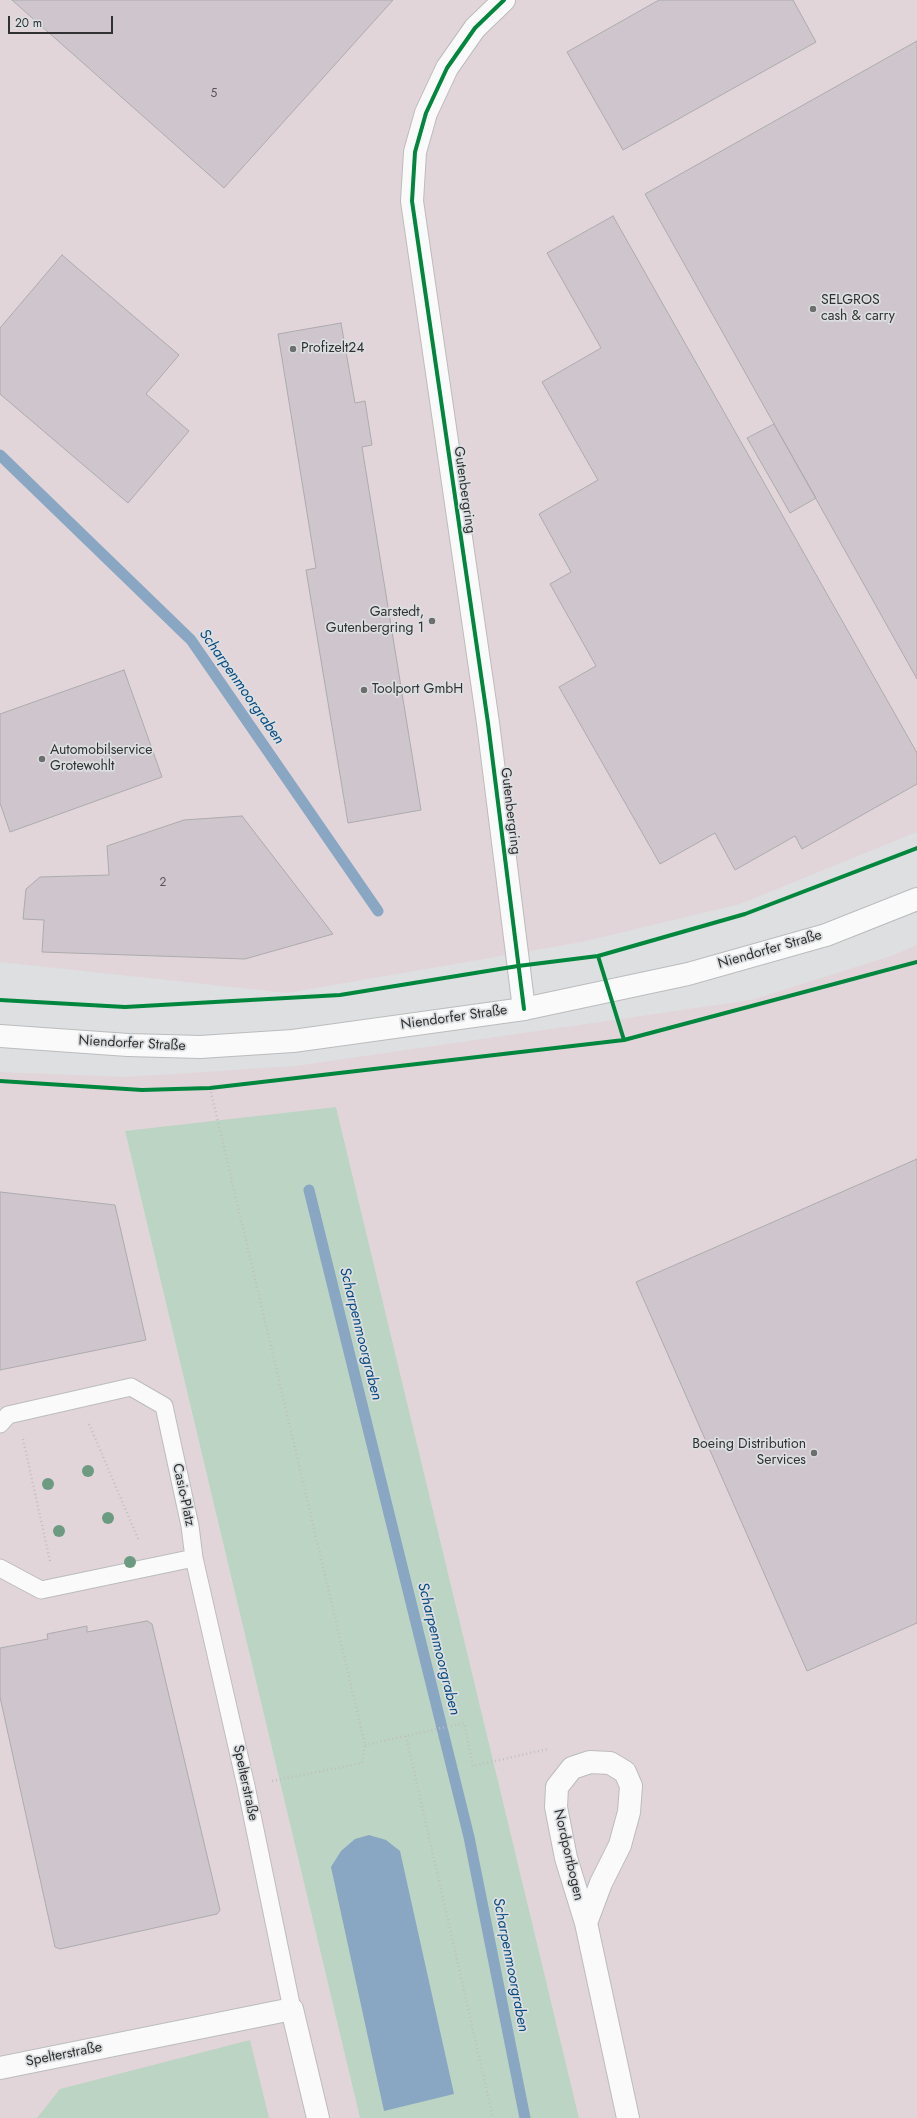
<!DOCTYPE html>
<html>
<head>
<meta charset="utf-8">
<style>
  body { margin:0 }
  #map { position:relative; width:917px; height:2118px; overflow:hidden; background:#dddfe0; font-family:Jost,sans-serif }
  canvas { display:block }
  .scale { position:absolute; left:8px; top:16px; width:105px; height:18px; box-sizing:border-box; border:2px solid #303131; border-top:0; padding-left:5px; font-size:12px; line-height:14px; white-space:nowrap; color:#303131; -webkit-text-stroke:3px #dcdfe1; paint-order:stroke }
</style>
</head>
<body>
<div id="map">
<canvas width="917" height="2118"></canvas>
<div class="scale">20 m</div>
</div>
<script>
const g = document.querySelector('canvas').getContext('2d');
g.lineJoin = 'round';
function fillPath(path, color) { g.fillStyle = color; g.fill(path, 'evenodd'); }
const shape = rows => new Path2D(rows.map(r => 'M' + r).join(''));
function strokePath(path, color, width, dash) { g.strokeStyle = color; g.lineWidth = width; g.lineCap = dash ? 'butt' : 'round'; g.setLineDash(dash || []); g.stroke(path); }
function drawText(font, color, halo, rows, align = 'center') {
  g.font = font + ' Jost,sans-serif'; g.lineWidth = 3.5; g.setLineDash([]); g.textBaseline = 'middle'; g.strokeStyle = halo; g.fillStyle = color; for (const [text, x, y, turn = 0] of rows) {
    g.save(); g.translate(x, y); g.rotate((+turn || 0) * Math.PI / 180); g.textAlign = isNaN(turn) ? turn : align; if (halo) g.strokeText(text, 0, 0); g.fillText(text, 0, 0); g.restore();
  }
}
fillPath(shape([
  [0,0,917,0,917,832,740,904,582,942,287,993,0,962],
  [917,945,917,2118,579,2118,336,1107,125,1132,360,2118,0,2118,0,1072,126,1077,295,1066,751,1000,891,956]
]), '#e2d5da');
fillPath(shape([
  [336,1107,579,2118,360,2118,125,1131],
  [250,2040,269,2118,37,2118,60,2089]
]), '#bcd4c3');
fillPath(shape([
  [369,1835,386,1840,400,1851,454,2094,384,2111,331,1867,341,1851,355,1839]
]), '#89a6c3');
strokePath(shape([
  [0,455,191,640,378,911],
  [309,1190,469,1837,525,2118]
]), '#89a6c3', 11);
const building = shape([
  [12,0,393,0,224,188,12,0],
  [659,0,793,0,816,42,623,150,567,52,659,0],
  [917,41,917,679,645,194,917,41],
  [613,216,917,753,917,784,802,849,795,836,735,870,715,833,660,864,559,687,596,666,550,584,571,572,539,514,598,480,542,382,601,348,547,253,613,216],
  [62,255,179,355,146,394,189,431,128,503,0,394,0,328,62,255],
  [341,323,355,403,365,401,372,445,362,447,421,810,348,823,306,570,316,568,278,334,341,323],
  [774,424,816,498,790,513,747,438,774,424],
  [124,670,162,777,10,832,0,803,0,714,124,670],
  [242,816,333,934,245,959,42,952,44,920,23,919,26,889,40,877,109,875,107,846,184,820,242,816],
  [917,1159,917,1623,807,1671,636,1282,917,1159],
  [0,1192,115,1205,146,1340,0,1370,0,1192],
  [147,1621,152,1624,220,1910,217,1914,60,1949,55,1947,0,1697,0,1648,48,1639,47,1634,87,1626,87,1632,147,1621]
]);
fillPath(building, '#cfc5cc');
strokePath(building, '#acacad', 1);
const lane = shape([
  [0,1424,8,1415,131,1387,164,1406,190,1526,194,1558,41,1590,0,1568],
  [194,1558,246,1786,292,2009]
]);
const street = shape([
  [504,0,475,28,447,68,426,113,415,152,412,201,488,723,524,1009],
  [586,1923,601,1883,620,1845,629,1812,631,1786,625,1772,610,1763,590,1762,572,1768,557,1787,556,1807,566,1858,586,1923,628,2118],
  [0,2068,292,2009,318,2118]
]);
const secondary = shape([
  [0,1036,128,1045,200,1047,293,1041,524,1009,688,974,826,935,917,899]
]);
strokePath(lane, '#bbbcbd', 19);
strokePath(street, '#bbbcbd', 24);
strokePath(secondary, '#bbbcbd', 24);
strokePath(shape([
  [210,1088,365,1745,362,1763,272,1781],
  [89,1424,139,1541],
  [23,1439,50,1561],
  [406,1736,493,2118],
  [365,1745,464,1723,473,1766,548,1749]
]), '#bfc0c0', 2.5, [1, 3]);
strokePath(lane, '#fafafa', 17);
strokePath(street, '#fafafa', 22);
strokePath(secondary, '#fafafa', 22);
strokePath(shape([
  [504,0,475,28,447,68,426,113,415,152,412,201,488,723,524,1009],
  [598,956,624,1040],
  [0,1000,125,1007,340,995,518,966,598,956,745,914,917,848],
  [0,1081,142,1090,210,1088,624,1040,917,962]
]), '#00873e', 4);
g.fillStyle = '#6d9b81';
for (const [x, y] of [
  [88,1471],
  [48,1484],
  [108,1518],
  [59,1531],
  [130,1562]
]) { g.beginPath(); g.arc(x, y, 6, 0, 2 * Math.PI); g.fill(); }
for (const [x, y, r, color] of [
  [813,309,4,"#6d6e6e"],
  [293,349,4,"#6d6e6e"],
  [432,621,4,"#6d6e6e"],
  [364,690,4,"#6d6e6e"],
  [42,759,4,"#6d6e6e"],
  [814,1453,4,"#6d6e6e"]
]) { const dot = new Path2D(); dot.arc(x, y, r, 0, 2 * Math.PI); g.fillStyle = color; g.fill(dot); strokePath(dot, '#dcdfe1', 1.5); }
drawText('12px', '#585658', null, [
  ["5",214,94],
  ["2",163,883]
]);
drawText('14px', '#303131', '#dcdfe1', [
  ["SELGROS",821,301],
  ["cash & carry",821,317],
  ["Profizelt24",301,349],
  ["Garstedt,",424,613,"right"],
  ["Gutenbergring 1",424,629,"right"],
  ["Toolport GmbH",372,690],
  ["Automobilservice",50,751],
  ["Grotewohlt",50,767],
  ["Boeing Distribution",806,1445,"right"],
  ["Services",806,1461,"right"]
], 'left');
drawText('14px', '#303131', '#dcdfe1', [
  ["Gutenbergring",464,490,82],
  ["Gutenbergring",510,811,83],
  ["Niendorfer Straße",770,950,-16],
  ["Niendorfer Straße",454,1018,-8],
  ["Niendorfer Straße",132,1044,3],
  ["Casio-Platz",183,1495,78],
  ["Spelterstraße",245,1783,78],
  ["Nordportbogen",568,1855,77],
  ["Spelterstraße",64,2055,-11]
]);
drawText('italic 15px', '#094b80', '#dcdfe1', [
  ["Scharpenmoorgraben",241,687,55],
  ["Scharpenmoorgraben",360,1334,76],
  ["Scharpenmoorgraben",438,1649,76],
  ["Scharpenmoorgraben",510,1965,79]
]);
</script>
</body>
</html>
